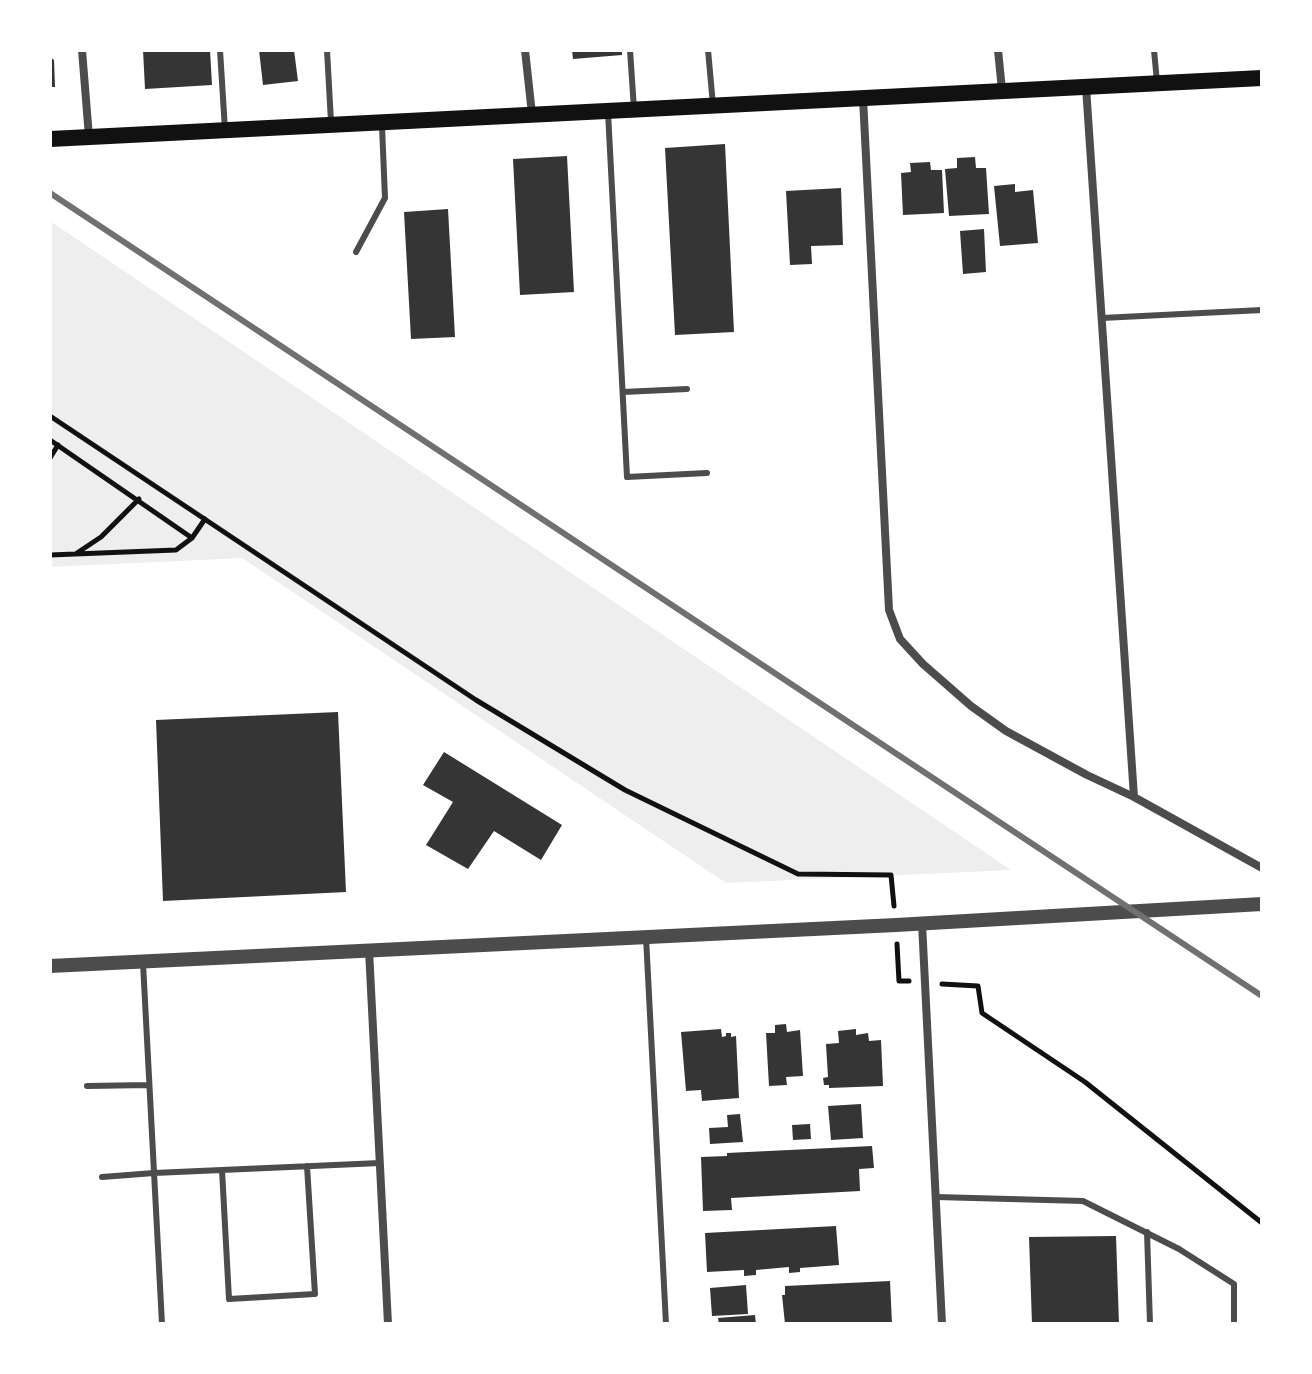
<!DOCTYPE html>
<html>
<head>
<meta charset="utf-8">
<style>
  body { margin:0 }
  #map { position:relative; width:1312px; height:1374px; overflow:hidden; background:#fff; font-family:"PT Serif",serif }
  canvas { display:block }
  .frame { position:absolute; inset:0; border:52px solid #fff; pointer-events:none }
</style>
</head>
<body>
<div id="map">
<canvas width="1312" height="1374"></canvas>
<div class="frame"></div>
</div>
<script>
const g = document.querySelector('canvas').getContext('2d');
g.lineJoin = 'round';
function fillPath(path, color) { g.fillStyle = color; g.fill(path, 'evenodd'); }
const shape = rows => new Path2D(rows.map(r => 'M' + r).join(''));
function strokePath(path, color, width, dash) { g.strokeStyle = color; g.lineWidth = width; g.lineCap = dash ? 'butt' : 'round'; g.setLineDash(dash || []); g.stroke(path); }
fillPath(shape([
  [50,221,1011,870,726,883,242,558,50,567]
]), '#eee');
fillPath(shape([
  [143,50,210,50,212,85,145,89],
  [259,50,294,50,298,81,263,85],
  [572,50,622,50,622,55,573,59],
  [50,57,54,60,55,87,50,87],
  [725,144,734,332,675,335,665,148],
  [567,156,574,292,520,295,513,159],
  [975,157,976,168,986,168,989,214,949,216,945,169,957,168,957,158],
  [930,162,931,170,942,170,944,213,903,215,901,173,911,172,910,163],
  [1015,184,1015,192,1033,190,1038,243,1000,246,994,186],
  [841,188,843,245,811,246,812,264,790,265,786,191],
  [448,209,455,337,411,339,404,212],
  [984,229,986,272,963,274,960,231],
  [338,712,346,892,163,901,156,720],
  [444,752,562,825,541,860,494,831,468,869,426,845,453,802,423,785],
  [786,1024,787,1032,800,1030,803,1076,786,1077,787,1085,769,1086,766,1033,775,1033,775,1025],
  [721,1029,722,1037,726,1036,726,1033,731,1033,731,1037,736,1036,739,1098,702,1101,701,1090,686,1091,681,1032],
  [856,1029,856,1035,868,1033,869,1041,881,1040,883,1086,829,1088,829,1085,824,1085,823,1078,828,1077,826,1044,839,1043,838,1031],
  [861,1104,863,1138,831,1140,828,1106],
  [740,1114,743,1142,710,1144,709,1128,728,1127,727,1115],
  [810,1124,811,1139,793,1140,792,1125],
  [872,1146,874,1168,859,1169,860,1191,731,1198,732,1210,703,1211,701,1157,727,1156,727,1153],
  [836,1226,839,1265,800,1268,800,1272,789,1273,789,1267,756,1270,756,1275,744,1276,744,1270,707,1272,705,1233],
  [1116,1236,1119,1324,1032,1324,1029,1237],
  [890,1281,892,1324,785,1324,782,1295,785,1295,785,1286],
  [746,1285,748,1314,712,1316,710,1288],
  [755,1315,756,1324,719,1324,718,1318]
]), '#353535');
strokePath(shape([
  [50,416,476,700,625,790,798,874,891,875,894,906],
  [50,440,192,538],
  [50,458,58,445],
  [77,553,101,537,139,499],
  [50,555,176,550,192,538,205,519],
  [897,944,899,981,909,981],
  [942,984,978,986,982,1013,1085,1082,1262,1223]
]), '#111', 5);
strokePath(shape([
  [220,50,225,130],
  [327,50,331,122],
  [630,50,634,109],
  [708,50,713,105],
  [1154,50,1157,82],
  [608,112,627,477,707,473],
  [356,252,385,198,382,126],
  [1102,318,1262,310],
  [623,392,687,389],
  [646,937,666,1324],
  [143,963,162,1324],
  [87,1086,149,1085],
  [222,1170,229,1299,315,1294,307,1166],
  [102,1177,154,1173,380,1163],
  [936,1197,1083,1201,1179,1249,1234,1284,1234,1324],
  [1147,1232,1150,1324]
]), '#4c4c4c', 6);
strokePath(shape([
  [82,50,89,137],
  [525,50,532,114],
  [998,50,1002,90],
  [1086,87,1134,797],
  [863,98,889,610,900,639,923,664,971,706,1006,731,1087,775,1134,797,1262,868],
  [922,923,942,1324],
  [369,950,388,1324]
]), '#4c4c4c', 8);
strokePath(shape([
  [50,966,896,925,1262,904]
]), '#4c4c4c', 14);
strokePath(shape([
  [50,139,1262,78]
]), '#111', 16);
strokePath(shape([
  [50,193,1262,996]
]), '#707070', 6);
</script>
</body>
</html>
